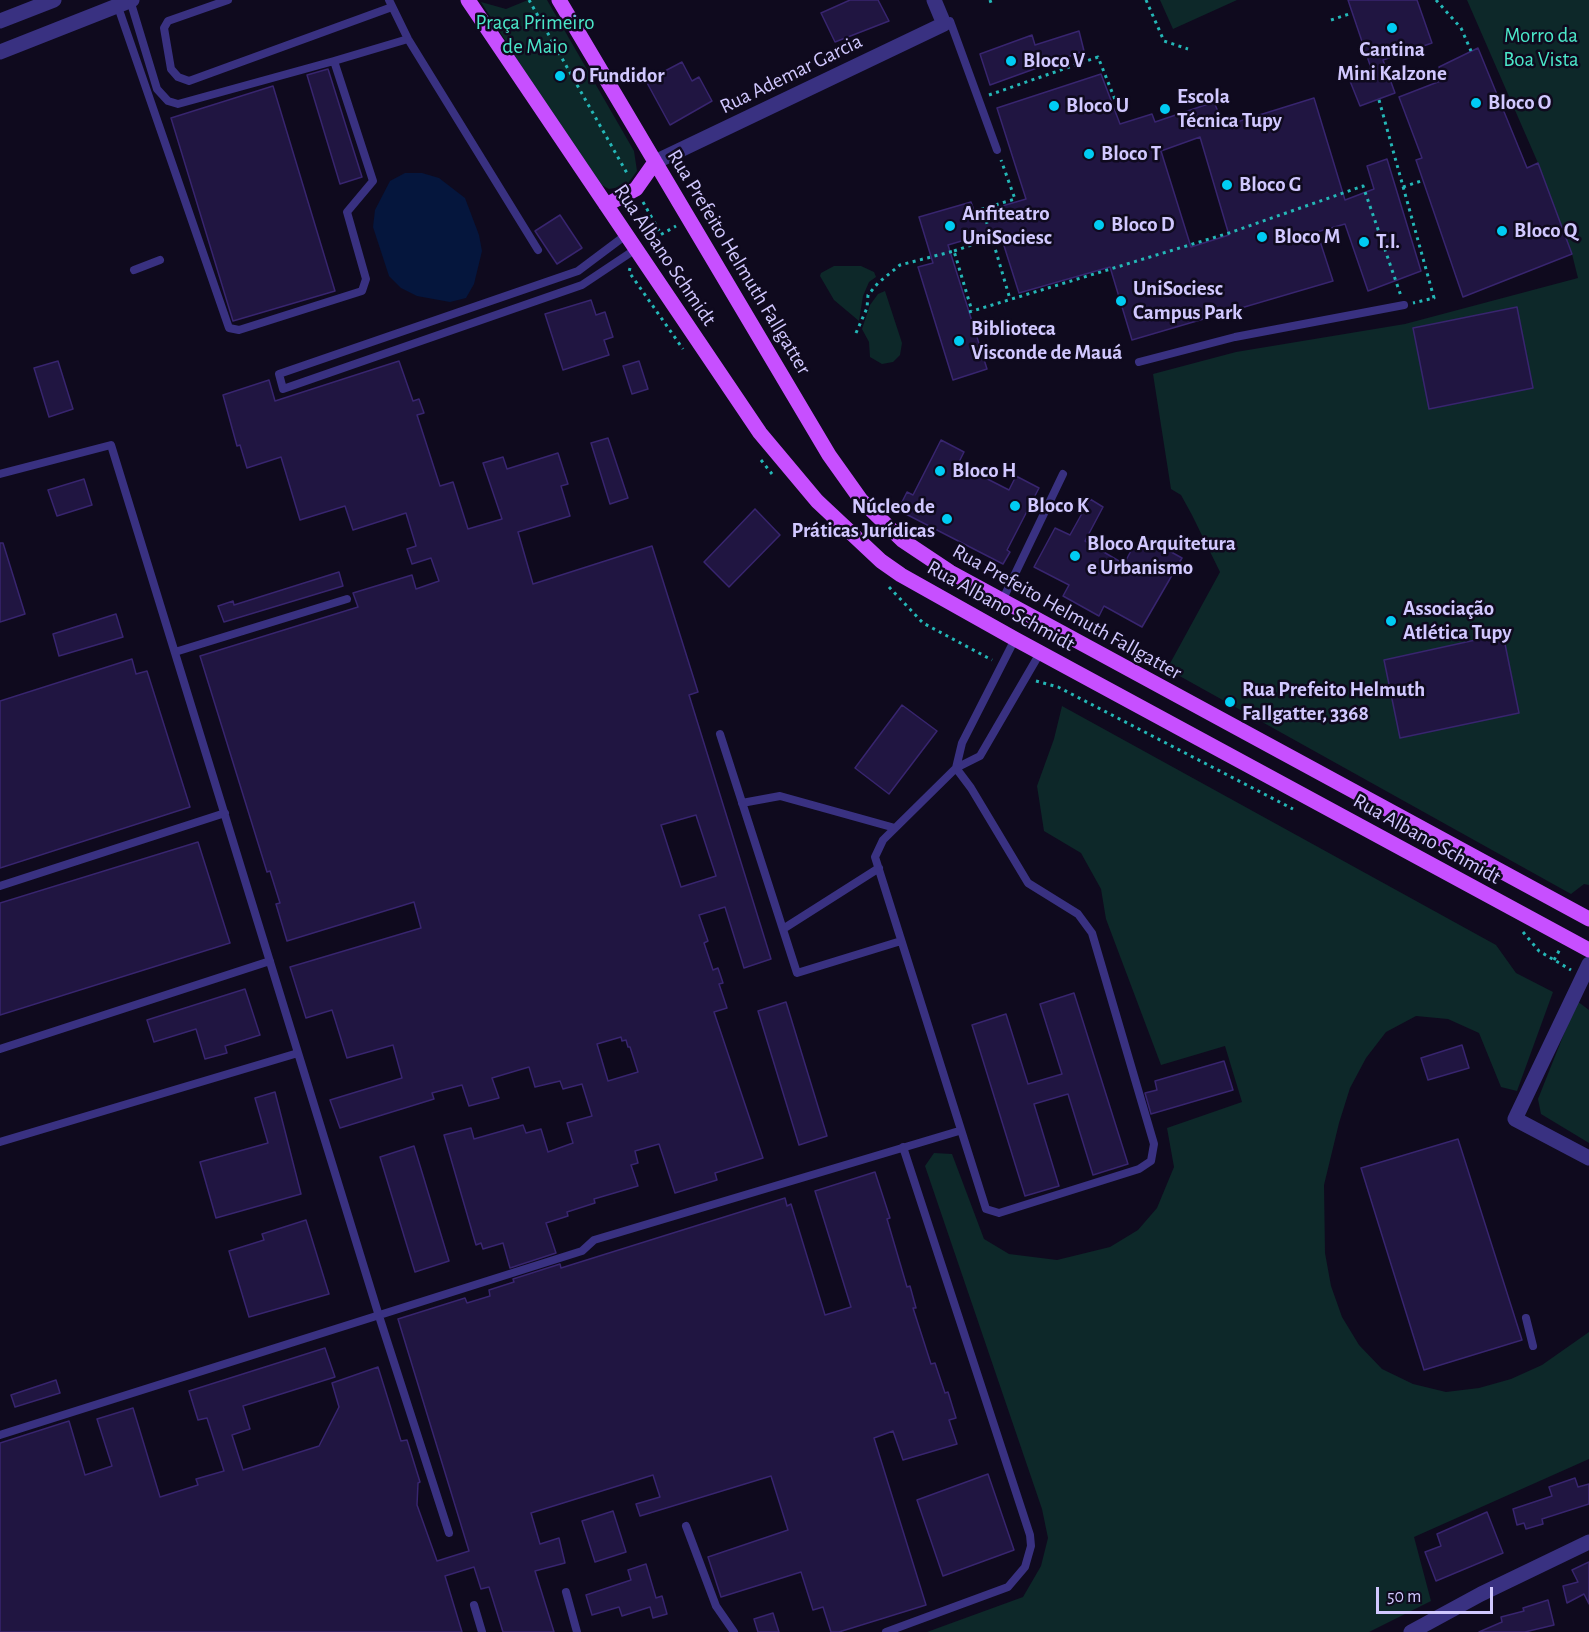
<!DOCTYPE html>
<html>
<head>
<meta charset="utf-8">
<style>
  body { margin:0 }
  #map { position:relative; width:1589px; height:1632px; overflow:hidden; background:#0f0a1e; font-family:"Alegreya Sans",sans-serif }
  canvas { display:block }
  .scale { position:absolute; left:1376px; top:1587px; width:117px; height:27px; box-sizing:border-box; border:3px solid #d1c8ff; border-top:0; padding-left:8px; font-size:18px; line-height:21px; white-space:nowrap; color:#d1c8ff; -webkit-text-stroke:4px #0f0a1e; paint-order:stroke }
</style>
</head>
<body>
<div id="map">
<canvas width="1589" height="1632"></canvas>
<div class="scale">50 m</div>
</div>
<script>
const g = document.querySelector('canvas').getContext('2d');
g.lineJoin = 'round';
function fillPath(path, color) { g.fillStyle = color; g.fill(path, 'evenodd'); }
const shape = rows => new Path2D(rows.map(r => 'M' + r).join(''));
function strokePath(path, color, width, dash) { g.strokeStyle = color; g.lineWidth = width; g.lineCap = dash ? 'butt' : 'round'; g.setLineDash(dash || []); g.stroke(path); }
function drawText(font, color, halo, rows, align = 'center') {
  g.font = font + ' "Alegreya Sans",sans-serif'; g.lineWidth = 5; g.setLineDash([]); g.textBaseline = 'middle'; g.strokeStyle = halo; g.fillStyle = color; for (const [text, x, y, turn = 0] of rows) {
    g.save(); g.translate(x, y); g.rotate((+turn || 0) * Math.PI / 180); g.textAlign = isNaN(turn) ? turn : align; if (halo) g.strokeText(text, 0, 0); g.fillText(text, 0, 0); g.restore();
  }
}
fillPath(shape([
  [528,0,547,0,634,151,637,171,626,186,609,189,594,181,481,2,506,9],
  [1160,0,1237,0,1173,29],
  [1467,0,1589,0,1589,885,1584,884,1571,894,1167,669,1220,572,1192,515,1181,495,1171,489,1153,374,1236,352,1405,324,1578,278,1572,254,1538,163],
  [834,266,861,266,874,272,876,277,869,282,863,296,859,321,834,300,820,276,821,273],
  [885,291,902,343,900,355,893,362,882,364,870,357,869,342,862,329,870,305,878,294],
  [1062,706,1496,945,1516,973,1553,992,1517,1091,1501,1087,1479,1033,1448,1019,1416,1016,1386,1032,1366,1058,1350,1088,1339,1123,1324,1185,1325,1253,1331,1286,1342,1317,1359,1345,1382,1369,1413,1384,1446,1392,1479,1388,1511,1379,1542,1365,1589,1332,1589,1459,1414,1537,1431,1601,1369,1632,927,1632,1023,1597,1041,1566,1048,1538,1042,1509,925,1166,934,1153,952,1154,984,1239,1009,1254,1057,1260,1110,1247,1138,1230,1157,1208,1174,1167,1167,1128,1242,1102,1225,1046,1161,1065,1106,919,1101,889,1081,853,1044,831,1037,786,1054,739],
  [1577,1001,1589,1010,1589,1143,1541,1114,1538,1099]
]), '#0d2829');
fillPath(shape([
  [405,173,422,173,439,178,465,198,479,235,482,251,474,284,466,298,450,302,417,296,401,288,389,276,373,227,375,210,390,181]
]), '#05163d');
const building = shape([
  [850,0,878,0,889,21,835,42,821,13,850,0],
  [1348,0,1417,0,1432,43,1383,60,1395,93,1360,106,1348,76,1371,68,1348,0],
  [1079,31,1084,51,990,85,980,54,1032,35,1035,45,1079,31],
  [1478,48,1527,168,1538,163,1572,254,1463,297,1416,160,1422,158,1399,97,1443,80,1439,67,1478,48],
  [682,62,692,81,699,77,712,101,670,125,646,81,682,62],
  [328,69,362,177,340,184,307,75,328,69],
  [1101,74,1120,124,1152,114,1155,122,1214,102,1224,126,1314,98,1345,200,1374,189,1367,166,1387,159,1421,271,1368,291,1345,224,1317,232,1333,281,1132,340,1110,267,1019,293,999,230,948,245,987,369,953,380,918,267,933,263,919,217,971,202,975,214,1026,199,997,108,1101,74],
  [1200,137,1229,235,1191,247,1161,151,1200,137],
  [273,86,335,291,233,321,171,118,273,86],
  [560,215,582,248,557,264,535,231,560,215],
  [591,300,596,315,605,312,613,337,604,340,609,355,563,370,545,314,591,300],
  [1517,307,1533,388,1429,409,1413,328,1517,307],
  [58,361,73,409,49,417,34,368,58,361],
  [399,361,413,401,419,399,424,413,417,415,440,486,453,482,468,529,502,519,483,463,503,457,507,469,558,453,568,484,561,486,570,516,518,532,533,584,652,546,698,692,689,695,771,959,744,968,725,907,699,915,708,941,704,943,713,970,718,968,723,983,719,984,727,1008,714,1012,763,1158,715,1173,717,1180,675,1193,659,1144,635,1151,638,1163,631,1165,638,1186,594,1199,595,1203,567,1212,568,1216,546,1223,556,1253,510,1268,503,1243,483,1249,481,1243,476,1245,444,1135,471,1128,474,1139,523,1125,526,1133,541,1129,548,1152,573,1143,567,1123,592,1116,582,1084,563,1089,560,1081,535,1087,529,1067,492,1078,499,1098,469,1106,462,1085,432,1093,434,1099,340,1128,330,1100,402,1078,393,1045,347,1058,332,1010,306,1018,290,967,421,928,414,902,287,941,276,904,280,903,270,871,267,872,200,656,358,607,353,593,412,575,416,589,439,581,431,558,412,564,407,549,416,546,406,513,353,530,345,506,300,520,281,457,247,468,240,445,237,446,223,395,269,380,275,401,399,361],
  [696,815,716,876,681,887,661,825,696,815],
  [621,1037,622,1041,626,1040,628,1047,630,1047,638,1072,608,1081,597,1044,621,1037],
  [639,361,648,389,632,394,623,366,639,361],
  [608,438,628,498,610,504,591,443,608,438],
  [941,440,964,452,958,464,1009,490,1016,476,1039,488,1007,550,1010,552,1003,564,898,510,907,492,913,495,941,440],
  [84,479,92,505,57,516,48,490,84,479],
  [1090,499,1103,507,1085,541,1124,564,1133,547,1137,550,1144,537,1182,558,1142,627,1104,606,1099,616,1063,596,1069,585,1034,567,1055,528,1070,535,1090,499],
  [755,509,780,535,729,587,704,562,755,509],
  [0,543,3,543,25,614,0,622,0,543],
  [339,572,343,586,224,622,218,606,233,601,234,605,339,572],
  [116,614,123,637,59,656,53,634,116,614],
  [1503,634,1519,713,1400,738,1384,660,1503,634],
  [132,659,136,674,147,671,190,807,0,868,0,701,132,659],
  [902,705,937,731,889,794,855,768,902,705],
  [198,842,230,943,0,1015,0,903,198,842],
  [245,989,260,1035,225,1046,227,1053,205,1059,196,1029,154,1042,147,1020,245,989],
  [1074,993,1128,1164,1093,1175,1068,1094,1034,1104,1059,1186,1025,1196,972,1025,1006,1014,1028,1084,1062,1074,1040,1004,1074,993],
  [786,1002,827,1136,799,1145,758,1011,786,1002],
  [1462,1045,1469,1068,1428,1080,1421,1058,1462,1045],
  [1224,1061,1233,1090,1151,1114,1145,1093,1157,1090,1155,1081,1224,1061],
  [275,1092,301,1194,216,1218,200,1162,268,1143,255,1098,275,1092],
  [1458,1139,1522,1340,1424,1370,1361,1168,1458,1139],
  [414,1146,449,1261,415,1272,380,1157,414,1146],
  [875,1172,890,1218,887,1219,907,1287,910,1286,916,1308,913,1308,931,1364,935,1363,945,1393,948,1392,956,1418,949,1420,957,1444,903,1460,893,1431,874,1438,926,1605,839,1632,831,1632,823,1607,813,1610,801,1572,721,1597,708,1557,788,1530,771,1476,640,1516,636,1504,660,1497,653,1475,531,1513,540,1544,559,1538,565,1563,535,1571,554,1632,503,1632,489,1587,481,1589,474,1567,445,1576,462,1632,0,1632,0,1443,69,1421,85,1475,112,1466,97,1419,133,1408,160,1497,198,1485,196,1479,224,1471,207,1418,198,1420,189,1391,325,1348,335,1377,243,1406,250,1429,232,1435,243,1470,319,1446,339,1407,332,1383,378,1367,401,1441,407,1440,420,1482,418,1483,417,1505,437,1561,469,1551,398,1319,465,1298,467,1303,490,1296,489,1290,514,1282,513,1279,560,1264,561,1268,785,1198,787,1206,791,1204,825,1315,851,1307,815,1191,875,1172],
  [306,1220,329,1294,249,1317,229,1251,264,1240,262,1234,306,1220],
  [56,1380,60,1393,15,1407,11,1395,56,1380],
  [988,1474,1014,1550,943,1576,917,1500,988,1474],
  [1575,1478,1578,1487,1589,1484,1589,1504,1542,1519,1543,1524,1526,1529,1524,1523,1517,1525,1513,1509,1552,1496,1549,1487,1575,1478],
  [613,1511,626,1552,595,1562,582,1521,613,1511],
  [1487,1512,1503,1553,1436,1581,1425,1552,1441,1546,1437,1534,1487,1512],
  [1589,1562,1589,1604,1584,1594,1567,1603,1563,1586,1578,1582,1572,1570,1589,1562],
  [646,1564,656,1598,662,1596,667,1614,653,1618,650,1607,622,1616,619,1607,592,1615,586,1595,631,1580,628,1570,646,1564],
  [1548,1600,1554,1625,1525,1632,1479,1632,1502,1622,1501,1617,1524,1611,1523,1608,1548,1600],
  [773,1613,779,1632,758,1632,754,1619,773,1613]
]);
fillPath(building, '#201541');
strokePath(building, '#38256f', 1.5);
strokePath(shape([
  [529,0,628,175],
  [990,0,991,3],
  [1146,0,1164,41,1188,49],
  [1436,0,1461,28,1471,51],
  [1331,20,1352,13],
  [989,95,1098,57,1118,107],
  [1379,100,1434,298,1413,303],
  [1403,187,1424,180],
  [643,202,661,234],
  [992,238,982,209,1015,199,1001,160],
  [648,242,676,226],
  [954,251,992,238,1010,299],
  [630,268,629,272,683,349],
  [969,312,1229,233,1363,186,1401,296],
  [856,333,867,308,868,295,878,283,900,265,954,251,972,311],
  [761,460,772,474],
  [889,587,923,623,992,660],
  [1036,681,1058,687,1293,809],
  [1523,932,1539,951,1571,970],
  [1554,960,1560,949]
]), '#24b7b7', 3, [3, 4.5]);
strokePath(shape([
  [130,0,157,89,168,101,178,104,334,61],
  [228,0,168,21,164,28,171,69,178,77,189,81,392,7],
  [389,0,408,39,538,250],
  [117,4,229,328,239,330,362,291,366,279,347,212,373,181,334,61,408,39],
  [950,21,997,150],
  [626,235,578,271,279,374,283,389,582,285,636,249],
  [134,270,160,260],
  [1139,362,1235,337,1404,305],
  [0,474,111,445,379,1316,449,1533],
  [1002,601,1063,474],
  [175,652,347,599],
  [720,734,797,973,901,941],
  [956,768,971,788,1028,883,1078,914,1092,933,1154,1144,1151,1161,1139,1169,999,1213,986,1209,875,857,883,840,956,768,980,756,1040,653],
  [956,768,962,743,1015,639],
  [742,803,780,796,895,828],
  [0,886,225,813],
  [783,929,879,868],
  [0,1049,270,961],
  [0,1142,298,1053],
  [1526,1318,1533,1346],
  [0,1435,582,1251,594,1240,959,1131],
  [686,1526,716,1606,734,1632],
  [566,1592,577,1632],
  [474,1605,482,1632],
  [886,1632,1008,1587,1025,1567,1031,1546,1030,1535,903,1147]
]), '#393181', 8);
strokePath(shape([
  [0,21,54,0],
  [0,52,132,0],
  [655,162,944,24,934,0],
  [1589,964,1515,1119,1589,1158],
  [1411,1632,1481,1594,1589,1542]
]), '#393181', 15);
strokePath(shape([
  [468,0,760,433,817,501,881,561,901,575,1015,639,1589,950],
  [559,0,829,455,861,500,902,540,950,572,1589,919],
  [606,205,636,189,655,162]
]), '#c74fff', 15);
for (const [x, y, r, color] of [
  [1392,28,6,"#00ccf3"],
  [1011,61,6,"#00ccf3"],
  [560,76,6,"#00ccf3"],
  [1476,103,6,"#00ccf3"],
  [1054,106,6,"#00ccf3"],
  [1165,109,6,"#00ccf3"],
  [1089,154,6,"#00ccf3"],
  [1227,185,6,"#00ccf3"],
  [1099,225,6,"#00ccf3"],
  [950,226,6,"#00ccf3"],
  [1502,231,6,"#00ccf3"],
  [1262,237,6,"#00ccf3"],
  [1364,242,6,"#00ccf3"],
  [1121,301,6,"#00ccf3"],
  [959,341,6,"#00ccf3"],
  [940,471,6,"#00ccf3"],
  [1015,506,6,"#00ccf3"],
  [947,519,6,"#00ccf3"],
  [1075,556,6,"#00ccf3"],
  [1391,621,6,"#00ccf3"],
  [1230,702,6,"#00ccf3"]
]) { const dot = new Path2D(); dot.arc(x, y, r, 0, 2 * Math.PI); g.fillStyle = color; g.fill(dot); strokePath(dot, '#0f0a1e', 2); }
drawText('21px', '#4be7c9', '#0f0a1e', [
  ["Praça Primeiro",535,23],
  ["de Maio",535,47],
  ["Morro da",1541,36],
  ["Boa Vista",1541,60]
]);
drawText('bold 21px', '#d1c8ff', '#0f0a1e', [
  ["Cantina",1392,50,"center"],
  ["Mini Kalzone",1392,74,"center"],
  ["Bloco V",1023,61],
  ["O Fundidor",572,76],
  ["Escola",1177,97],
  ["Técnica Tupy",1177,121],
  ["Bloco O",1488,103],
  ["Bloco U",1066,106],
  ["Bloco T",1101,154],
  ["Bloco G",1239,185],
  ["Anfiteatro",962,214],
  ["UniSociesc",962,238],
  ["Bloco D",1111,225],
  ["Bloco Q",1514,231],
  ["Bloco M",1274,237],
  ["T.I.",1376,242],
  ["UniSociesc",1133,289],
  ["Campus Park",1133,313],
  ["Biblioteca",971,329],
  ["Visconde de Mauá",971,353],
  ["Bloco H",952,471],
  ["Bloco K",1027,506],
  ["Núcleo de",935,507,"right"],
  ["Práticas Jurídicas",935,531,"right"],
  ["Bloco Arquitetura",1087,544],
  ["e Urbanismo",1087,568],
  ["Associação",1403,609],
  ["Atlética Tupy",1403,633],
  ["Rua Prefeito Helmuth",1242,690],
  ["Fallgatter, 3368",1242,714]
], 'left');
drawText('21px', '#d1c8ff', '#0f0a1e', [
  ["Rua Ademar Garcia",791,74,-26],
  ["Rua Albano Schmidt",665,255,56],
  ["Rua Prefeito Helmuth Fallgatter",739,262,59],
  ["Rua Albano Schmidt",1001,606,29],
  ["Rua Prefeito Helmuth Fallgatter",1067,612,29],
  ["Rua Albano Schmidt",1427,839,29]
]);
</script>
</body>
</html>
